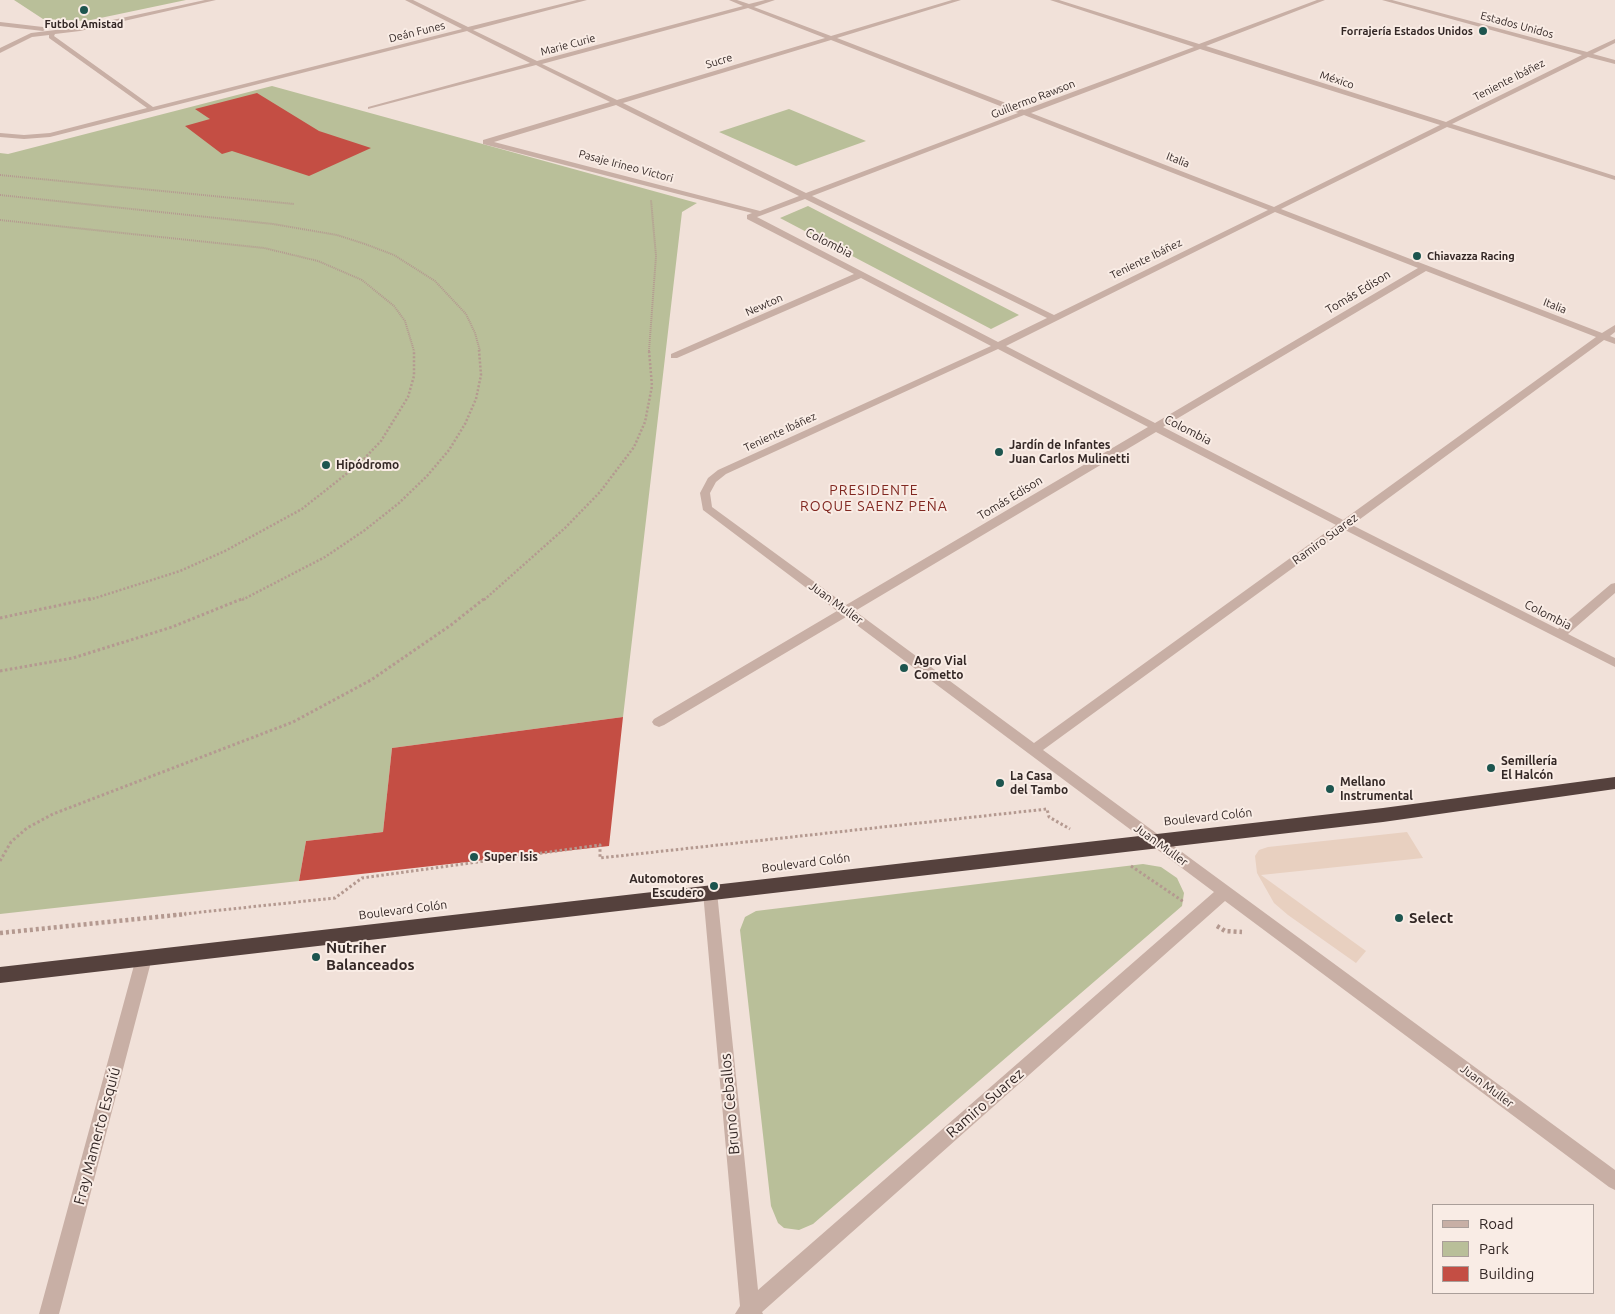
<!DOCTYPE html>
<html>
<head>
<meta charset="utf-8">
<style>
  body { margin:0 }
  #map { position:relative; width:1615px; height:1314px; overflow:hidden; background:#f1e1d9; font-family:Ubuntu,sans-serif }
  canvas { display:block }
  .legend { position:absolute; left:1432px; top:1204px; width:162px; height:90px; box-sizing:border-box; background:#f9ece5; border:1px solid #aa9e99; margin:0; padding:6px 9px; list-style:none; font-size:15px; color:#342826 }
  .legend li { display:flex; align-items:center; gap:10px; height:25px }
  .legend b { width:25px; border:1px solid #aa9e99 }
</style>
</head>
<body>
<div id="map">
<canvas width="1615" height="1314"></canvas>
<ul class="legend">
<li><b style="height:6px;background:#c8afa5"></b>Road</li>
<li><b style="height:14px;background:#b9bf99"></b>Park</li>
<li><b style="height:14px;background:#c44e44"></b>Building</li>
</ul>
</div>
<script>
const g = document.querySelector('canvas').getContext('2d');
g.lineJoin = 'round';
function fillPath(path, color) { g.fillStyle = color; g.fill(path, 'evenodd'); }
const shape = rows => new Path2D(rows.map(r => 'M' + r).join(''));
function strokePath(path, color, width, dash) { g.strokeStyle = color; g.lineWidth = width; g.lineCap = dash ? 'butt' : 'round'; g.setLineDash(dash || []); g.stroke(path); }
function drawText(font, color, halo, rows, align = 'center') {
  g.font = font + ' Ubuntu,sans-serif'; g.lineWidth = 4; g.setLineDash([]); g.textBaseline = 'middle'; g.strokeStyle = halo; g.fillStyle = color; for (const [text, x, y, turn = 0] of rows) {
    g.save(); g.translate(x, y); g.rotate((+turn || 0) * Math.PI / 180); g.textAlign = isNaN(turn) ? turn : align; if (halo) g.strokeText(text, 0, 0); g.fillText(text, 0, 0); g.restore();
  }
}
fillPath(shape([
  [14,0,186,0,86,21,43,19],
  [272,86,697,203,682,212,623,717,392,748,383,832,306,841,299,881,0,914,0,153,8,154],
  [789,109,866,141,796,166,719,132],
  [808,206,1019,315,991,329,780,218],
  [1143,864,1161,867,1177,878,1184,893,1182,906,813,1224,799,1230,784,1228,778,1223,771,1206,740,930,745,917,756,911]
]), '#b9bf99');
fillPath(shape([
  [1407,832,1423,858,1261,875,1366,951,1356,963,1288,915,1274,903,1257,873,1255,856,1259,850,1268,847]
]), '#e8d0c0');
fillPath(shape([
  [257,93,319,131,371,148,309,176,232,151,222,154,185,126,210,119,195,109],
  [623,717,609,846,299,881,306,841,383,832,392,748]
]), '#c44e44');
strokePath(shape([
  [0,175,294,204],
  [0,195,273,224,337,235,365,244,394,255,435,281,466,314,475,333,480,351],
  [0,220,264,248,318,261,362,280,394,306,405,321,414,351],
  [649,351,656,256,651,200]
]), '#b49990', 2, [1, 1]);
strokePath(shape([
  [89,600,180,571,225,551,302,509,360,463,381,441,408,397,414,376,414,350],
  [242,600,325,557,365,530,399,503,427,476,449,450,465,424,476,399,481,375,479,350],
  [484,600,565,528,600,492,634,447,645,422,652,386,649,350]
]), '#b49990', 2.5, [2, 2]);
strokePath(shape([
  [0,618,93,598],
  [0,671,73,658,172,627,244,598],
  [0,861,11,842,27,828,53,814,293,722,371,680,451,625,485,598],
  [1131,866,1184,902],
  [174,915,335,898,362,878,600,845,600,858,1047,809,1049,817,1070,829]
]), '#b49990', 3, [2.5, 2.5]);
strokePath(shape([
  [1217,926,1225,931,1242,932],
  [0,933,186,914]
]), '#b49990', 4.5, [3, 3]);
fillPath(shape([
  [205,0,216,0,80,31,55,34,54,36,153,107,462,29,405,0,413,0,468,27,577,0,587,0,473,30,537,61,743,6,729,0,737,0,749,4,765,0,775,0,754,7,831,36,952,0,961,0,837,38,1024,110,1194,47,1050,0,1059,0,1199,44,1317,0,1325,0,1206,46,1446,122,1582,55,1382,0,1392,0,1587,52,1615,39,1615,43,1593,54,1615,60,1615,64,1588,57,1452,124,1615,176,1615,180,1447,127,1281,209,1602,333,1615,325,1615,332,1610,336,1615,338,1615,344,1604,340,1352,525,1558,629,1611,584,1615,583,1615,593,1568,634,1615,658,1615,667,1345,530,1043,750,1615,1170,1615,1190,1609,1187,1225,901,762,1312,763,1314,735,1314,740,1306,703,892,705,888,710,886,715,888,717,892,758,1290,1214,892,846,617,664,725,659,727,654,725,652,722,654,719,837,611,703,510,700,493,708,478,718,470,991,346,861,278,677,358,671,358,671,354,854,274,747,219,747,215,752,213,483,144,483,140,610,102,536,65,368,109,368,107,530,63,467,31,50,137,24,139,0,137,0,133,24,135,50,133,147,108,49,38,49,35,32,37,0,53,0,48,31,33,80,27,205,0],
  [748,8,825,38,617,100,542,64,748,8],
  [831,40,1018,113,806,193,623,103,831,40],
  [1200,49,1440,125,1274,207,1031,113,1200,49],
  [616,105,799,196,760,211,494,142,616,105],
  [1024,115,1268,210,1054,315,812,196,1024,115],
  [805,199,1047,318,998,342,757,217,805,199],
  [1275,212,1418,268,1155,423,1006,346,1275,212],
  [1426,271,1596,337,1343,520,1163,427,1426,271],
  [998,349,1148,427,846,605,712,507,710,493,716,482,726,474,998,349],
  [1156,432,1336,525,1034,743,855,611,1156,432],
  [0,22,43,27,46,29,43,31,0,26,0,22],
  [144,951,149,953,152,958,59,1314,39,1314,136,958,139,953,144,951]
]), '#c8afa5');
fillPath(shape([
  [1615,777,1615,789,1383,822,0,983,0,967,1383,808,1615,777]
]), '#55413d');
for (const [x, y, r, color] of [
  [84,10,5,"#1d554f"],
  [1483,31,5,"#1d554f"],
  [1417,256,5,"#1d554f"],
  [999,452,5,"#1d554f"],
  [326,465,5,"#1d554f"],
  [904,668,5,"#1d554f"],
  [1491,768,5,"#1d554f"],
  [1000,783,5,"#1d554f"],
  [1330,789,5,"#1d554f"],
  [474,857,5,"#1d554f"],
  [714,886,5,"#1d554f"],
  [1399,918,5,"#1d554f"],
  [316,957,5,"#1d554f"]
]) { const dot = new Path2D(); dot.arc(x, y, r, 0, 2 * Math.PI); g.fillStyle = color; g.fill(dot); strokePath(dot, '#f9ece5', 2); }
drawText('bold 11px', '#342826', '#f9ece5', [
  ["Futbol Amistad",84,24],
  ["Forrajería Estados Unidos",1473,31,"right"],
  ["Chiavazza Racing",1427,256,"left"]
]);
drawText('11px', '#342826', '#f9ece5', [
  ["Estados Unidos",1517,25,15],
  ["Deán Funes",417,32,-14],
  ["Marie Curie",568,45,-15],
  ["Sucre",719,61,-17],
  ["México",1337,80,18],
  ["Teniente Ibáñez",1509,80,-27],
  ["Guillermo Rawson",1033,99,-21],
  ["Italia",1178,160,21],
  ["Pasaje Irineo Victori",626,166,15],
  ["Teniente Ibáñez",1146,259,-26],
  ["Newton",764,305,-24],
  ["Italia",1555,306,21],
  ["Teniente Ibáñez",780,432,-25]
]);
drawText('12px', '#342826', '#f9ece5', [
  ["Colombia",829,243,27],
  ["Tomás Edison",1358,292,-31],
  ["Colombia",1188,430,27],
  ["Tomás Edison",1010,498,-31],
  ["Ramiro Suarez",1325,539,-36],
  ["Juan Muller",836,603,36],
  ["Colombia",1548,615,27],
  ["Boulevard Colón",1208,817,-6],
  ["Juan Muller",1161,845,36],
  ["Boulevard Colón",806,863,-7],
  ["Boulevard Colón",403,910,-7],
  ["Juan Muller",1487,1086,37]
]);
drawText('bold 12px', '#342826', '#f9ece5', [
  ["Jardín de Infantes",1009,445],
  ["Juan Carlos Mulinetti",1009,459],
  ["Hipódromo",336,465],
  ["Agro Vial",914,661],
  ["Cometto",914,675],
  ["Semillería",1501,761],
  ["El Halcón",1501,775],
  ["La Casa",1010,776],
  ["del Tambo",1010,790],
  ["Mellano",1340,782],
  ["Instrumental",1340,796],
  ["Super Isis",484,857],
  ["Automotores",704,879,"right"],
  ["Escudero",704,893,"right"]
], 'left');
g.letterSpacing = '1px';
drawText('14px', '#812821', '#f9ece5', [
  ["PRESIDENTE",874,490],
  ["ROQUE SAENZ PEÑA",874,506]
]);
g.letterSpacing = '0px';
drawText('bold 15px', '#342826', '#f9ece5', [
  ["Select",1409,918],
  ["Nutriher",326,948],
  ["Balanceados",326,965]
], 'left');
drawText('15px', '#342826', '#f9ece5', [
  ["Ramiro Suarez",985,1103,-41],
  ["Bruno Ceballos",730,1104,-95],
  ["Fray Mamerto Esquiú",97,1136,-75]
]);
</script>
</body>
</html>
